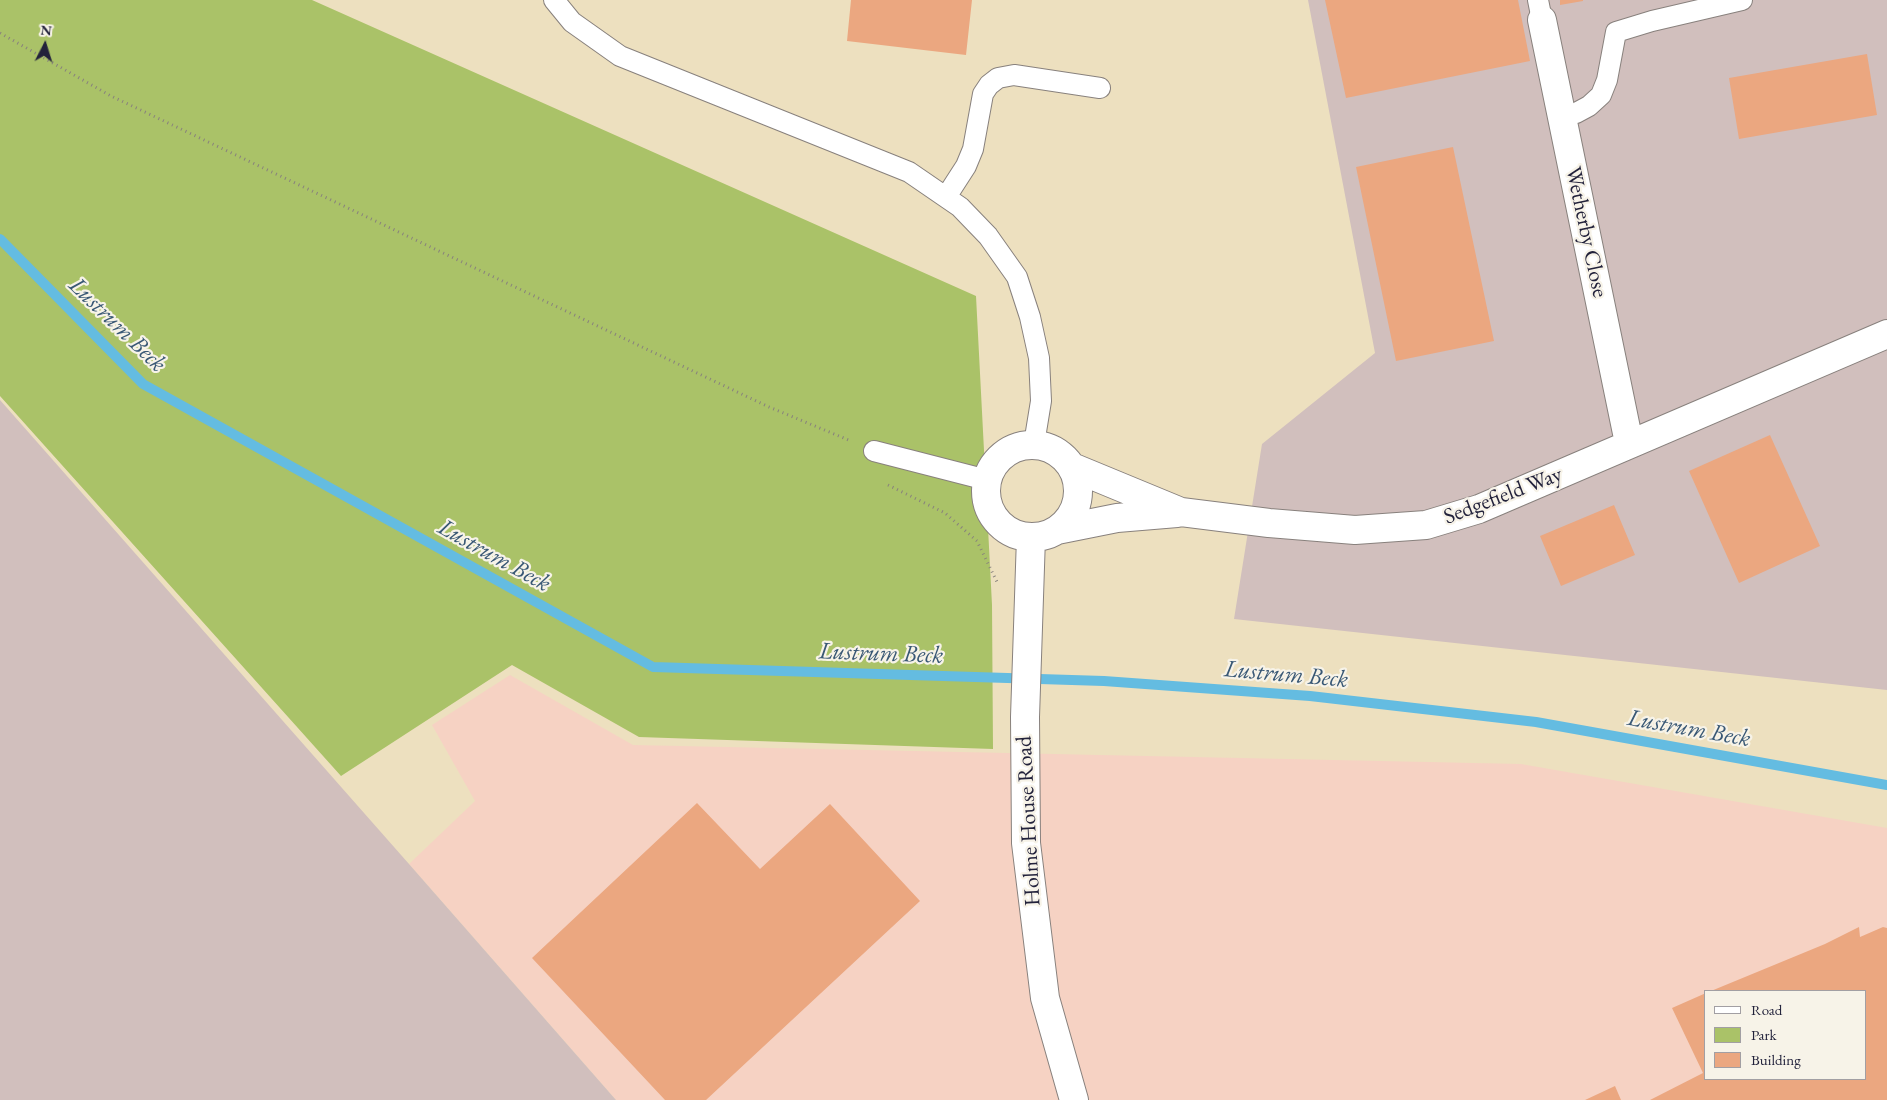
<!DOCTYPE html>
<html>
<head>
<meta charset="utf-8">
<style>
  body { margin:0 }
  #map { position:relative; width:1887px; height:1100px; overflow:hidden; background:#ede0bf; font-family:"EB Garamond",serif }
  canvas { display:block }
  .legend { position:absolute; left:1704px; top:990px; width:162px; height:90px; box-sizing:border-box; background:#f7f3e8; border:1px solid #a29fa3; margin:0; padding:6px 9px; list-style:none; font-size:15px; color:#22223b }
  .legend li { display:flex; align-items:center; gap:10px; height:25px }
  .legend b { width:25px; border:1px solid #a29fa3 }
  .north { position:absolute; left:20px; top:20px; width:50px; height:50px; -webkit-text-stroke:4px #f7f3e8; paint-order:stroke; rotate:5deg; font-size:14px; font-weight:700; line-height:20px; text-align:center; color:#22223b }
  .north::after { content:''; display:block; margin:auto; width:18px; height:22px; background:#22223b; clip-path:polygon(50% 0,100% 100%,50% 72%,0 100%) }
</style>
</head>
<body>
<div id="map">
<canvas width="1887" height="1100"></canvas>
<ul class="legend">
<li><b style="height:6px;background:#fff"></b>Road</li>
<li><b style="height:14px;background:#aac268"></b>Park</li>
<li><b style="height:14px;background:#eba780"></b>Building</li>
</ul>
<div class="north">N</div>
</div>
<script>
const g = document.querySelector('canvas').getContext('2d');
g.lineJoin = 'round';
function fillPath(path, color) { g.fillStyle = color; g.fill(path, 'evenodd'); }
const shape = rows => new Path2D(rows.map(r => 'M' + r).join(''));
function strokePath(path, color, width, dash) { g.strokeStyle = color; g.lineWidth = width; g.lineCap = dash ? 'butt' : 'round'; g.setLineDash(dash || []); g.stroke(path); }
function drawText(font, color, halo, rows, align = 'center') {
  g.font = font + ' "EB Garamond",serif'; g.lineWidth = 4.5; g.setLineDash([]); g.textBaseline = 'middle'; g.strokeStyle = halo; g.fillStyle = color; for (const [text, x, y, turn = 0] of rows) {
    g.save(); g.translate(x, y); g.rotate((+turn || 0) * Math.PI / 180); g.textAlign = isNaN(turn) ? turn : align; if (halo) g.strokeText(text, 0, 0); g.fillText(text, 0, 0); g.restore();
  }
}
fillPath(shape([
  [510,675,633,745,1521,764,1887,828,1887,1100,616,1100,409,864,475,801,432,725],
  [1706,991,1866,991,1866,1079,1706,1079]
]), '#f6d2c3');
fillPath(shape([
  [1308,0,1887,0,1887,690,1234,619,1262,444,1375,353],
  [0,400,409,864,616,1100,0,1100]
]), '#d1bfbd');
fillPath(shape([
  [0,0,312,0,976,296,992,605,993,749,639,737,512,665,341,776,0,396]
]), '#aac268');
strokePath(shape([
  [0,239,143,384,653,667,1104,681,1310,696,1536,722,1887,785]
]), '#64bce1', 10);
fillPath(shape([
  [851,0,972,0,966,55,847,41],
  [1325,0,1518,0,1530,61,1346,98],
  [1560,0,1583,0,1583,1,1560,5],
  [1867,54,1877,115,1739,139,1729,78],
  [1453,147,1494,341,1396,361,1356,167],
  [1770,435,1820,546,1739,583,1689,471],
  [1614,505,1635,555,1561,586,1540,536],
  [697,803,760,869,830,804,920,901,706,1100,665,1100,532,958],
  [1859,927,1860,937,1883,927,1887,928,1887,1100,1650,1100,1703,1073,1672,1008,1706,993,1706,1079,1866,1079,1866,991,1711,991,1825,944],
  [1615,1086,1621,1100,1585,1100]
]), '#eba780');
const lane = shape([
  [554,0,572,22,620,56,909,172,960,207,988,236,1017,277,1030,317,1039,358,1041,401,1034,444],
  [1538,0,1542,20],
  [1562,116,1576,113,1589,106,1601,95,1607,80,1616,32,1652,21,1742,0],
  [946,197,966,166,973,149,983,94,989,85,998,78,1014,75,1100,88],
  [874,451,987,480]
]);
const street = shape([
  [1542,20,1629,443],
  '986 491a46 46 0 1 1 92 0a46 46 0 1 1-92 0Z',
  [1072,467,1181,512,1269,523,1355,530,1426,525,1479,509,1887,334],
  [1057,530,1117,518,1177,513],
  [1031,537,1025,717,1026,843,1045,998,1074,1100]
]);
strokePath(lane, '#88817d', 22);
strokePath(street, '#88817d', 30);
strokePath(shape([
  [0,33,111,96,769,407,851,441],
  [888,485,945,513,977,541,997,582]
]), '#88817d', 3, [1, 4]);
strokePath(lane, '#fff', 20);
strokePath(street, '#fff', 28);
drawText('22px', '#22223b', '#f7f3e8', [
  ["Wetherby Close",1586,232,78],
  ["Sedgefield Way",1503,496,-21],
  ["Holme House Road",1029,821,-93]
]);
drawText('italic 24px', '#395875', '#f7f3e8', [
  ["Lustrum Beck",117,325,44],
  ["Lustrum Beck",494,556,29],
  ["Lustrum Beck",881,654,2],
  ["Lustrum Beck",1286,675,5],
  ["Lustrum Beck",1689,729,10]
]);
</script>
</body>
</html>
